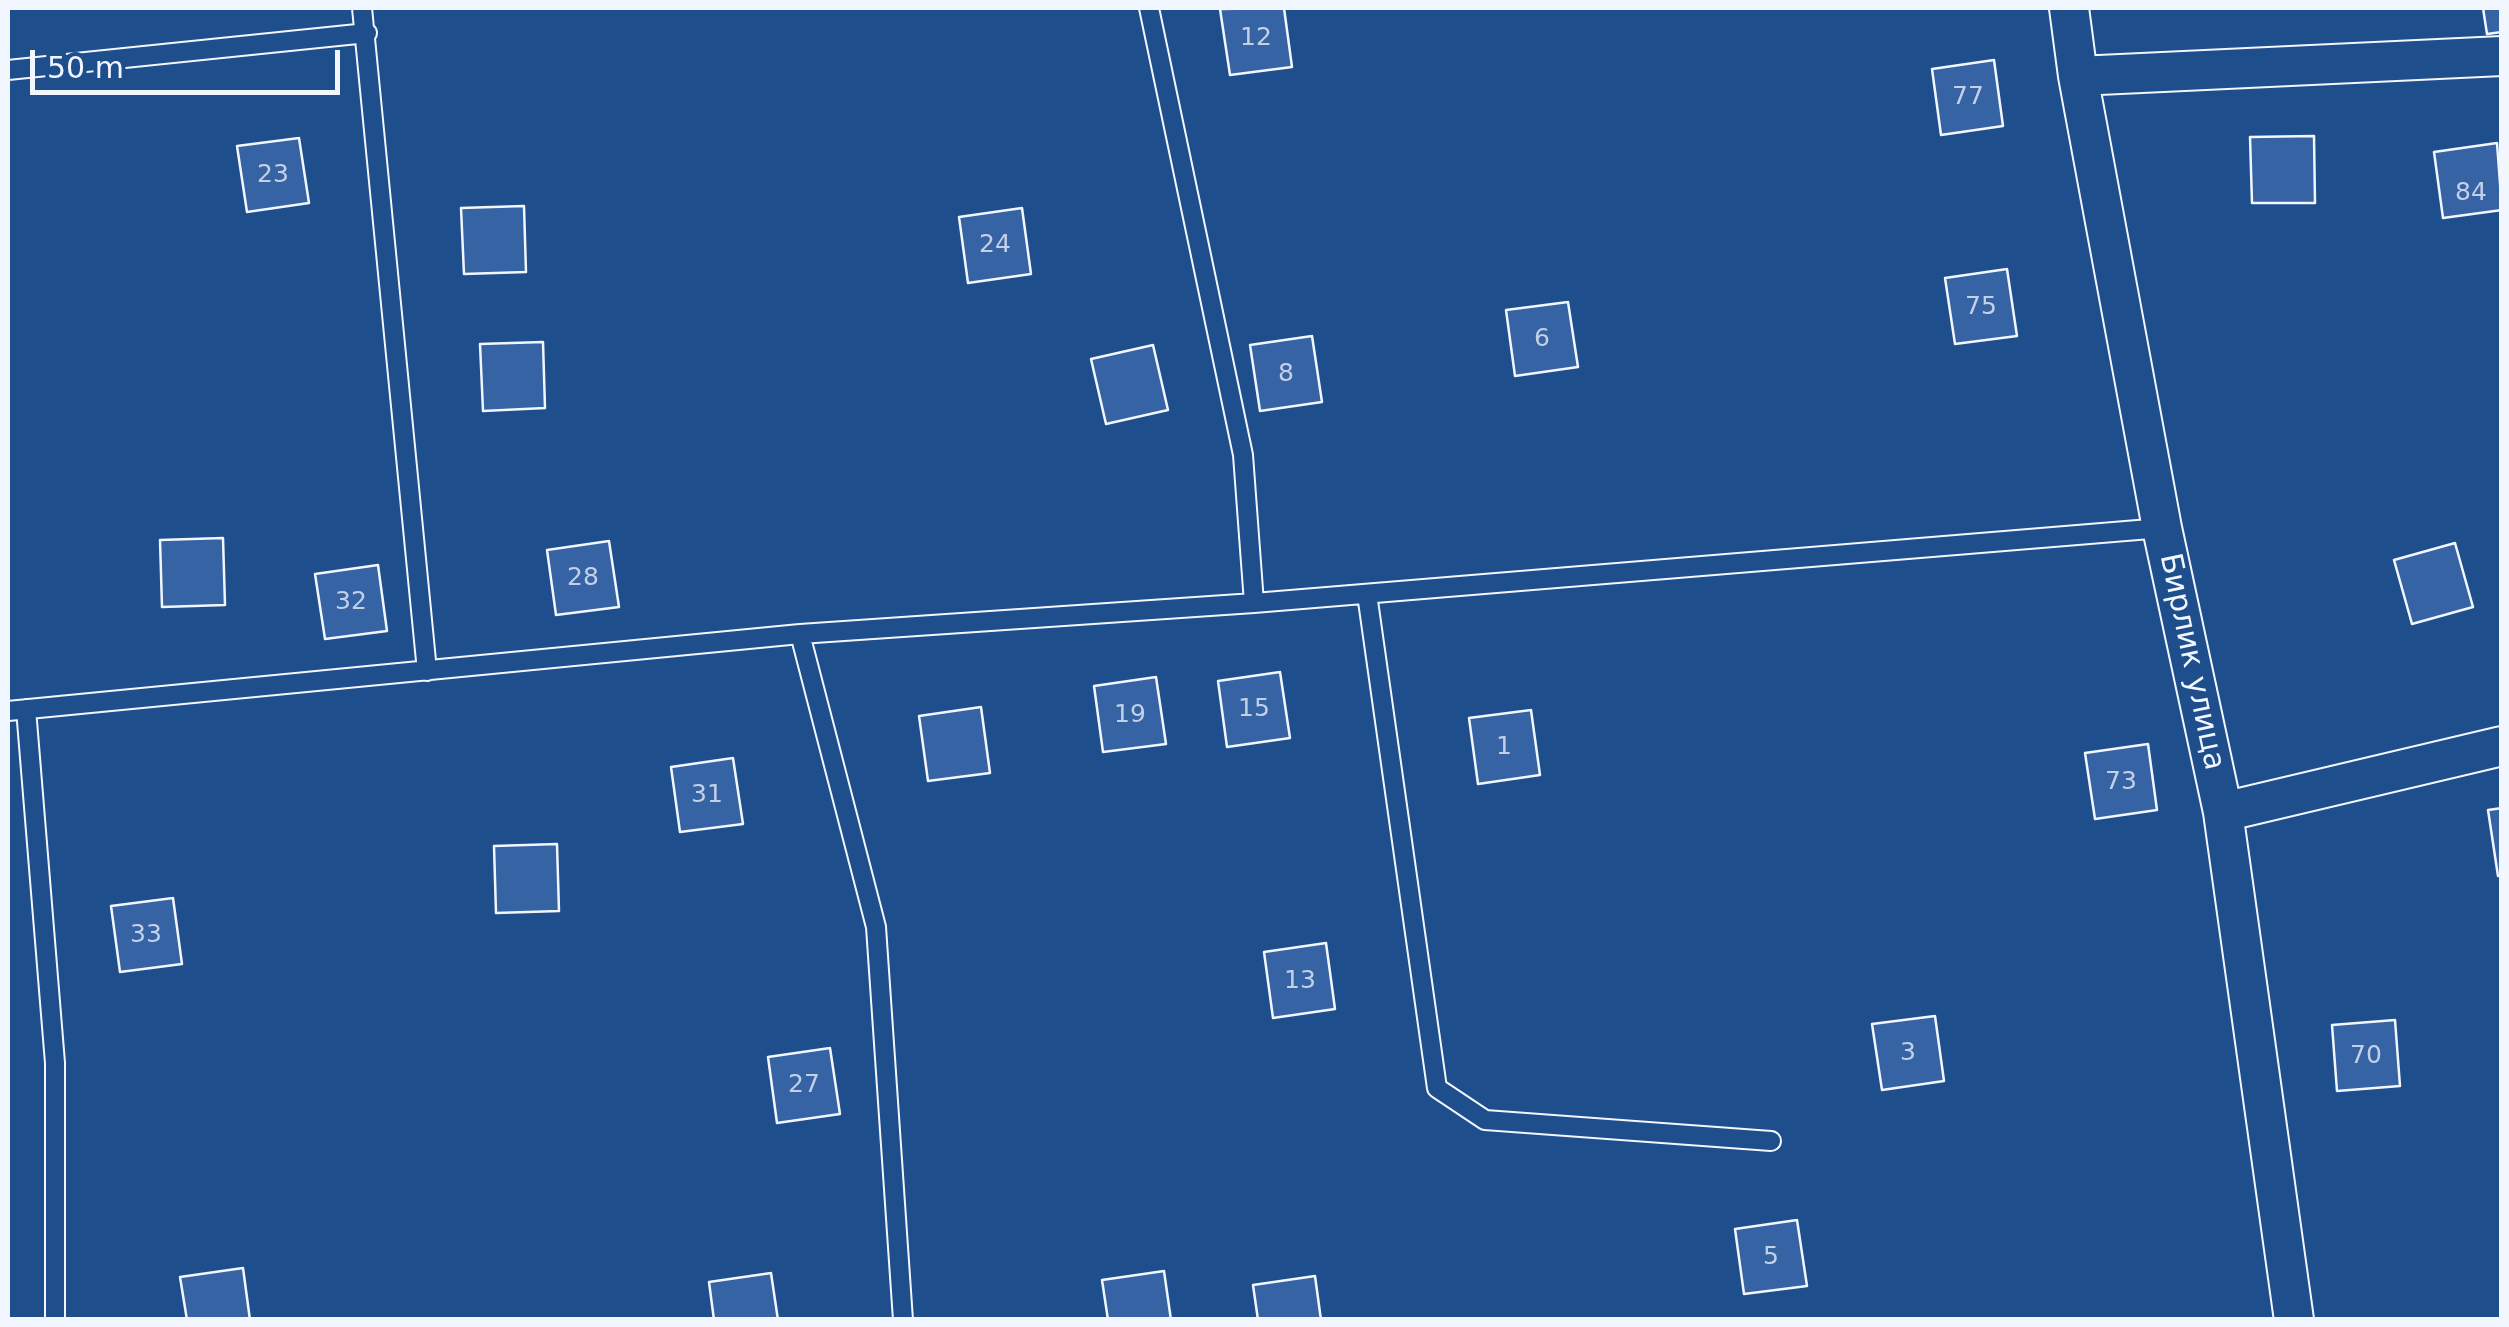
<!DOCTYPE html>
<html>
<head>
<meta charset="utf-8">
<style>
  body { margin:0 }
  #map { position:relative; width:2509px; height:1327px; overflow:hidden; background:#1f4e8c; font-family:"DejaVu Sans",sans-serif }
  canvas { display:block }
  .frame { position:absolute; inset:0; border:10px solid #f2f6ff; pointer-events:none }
  .scale { position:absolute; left:30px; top:50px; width:310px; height:45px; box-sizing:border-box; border:5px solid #f2f6ff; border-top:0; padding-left:12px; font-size:30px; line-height:35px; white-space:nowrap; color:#f2f6ff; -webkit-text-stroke:8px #1f4e8c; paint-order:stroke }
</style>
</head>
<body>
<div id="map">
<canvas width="2509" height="1327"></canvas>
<div class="frame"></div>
<div class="scale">50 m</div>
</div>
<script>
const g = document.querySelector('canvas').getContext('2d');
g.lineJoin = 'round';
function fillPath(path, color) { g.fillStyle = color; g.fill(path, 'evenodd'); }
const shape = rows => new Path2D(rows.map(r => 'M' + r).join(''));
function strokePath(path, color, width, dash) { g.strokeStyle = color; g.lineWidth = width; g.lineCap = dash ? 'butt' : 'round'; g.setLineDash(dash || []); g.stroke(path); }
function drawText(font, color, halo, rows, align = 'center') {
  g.font = font + ' "DejaVu Sans",sans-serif'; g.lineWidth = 8; g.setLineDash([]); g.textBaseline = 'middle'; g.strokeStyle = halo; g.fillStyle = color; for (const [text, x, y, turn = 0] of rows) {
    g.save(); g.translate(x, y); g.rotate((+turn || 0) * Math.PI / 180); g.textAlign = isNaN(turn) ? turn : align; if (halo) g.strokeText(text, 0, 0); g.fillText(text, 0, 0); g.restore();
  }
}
const building = shape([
  [1284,8,1292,67,1230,75,1220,9,1284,8],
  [2483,8,2502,8,2502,32,2487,34,2483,8],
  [1994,60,2003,126,1941,135,1932,69,1994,60],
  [2314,136,2315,203,2252,203,2250,137,2314,136],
  [299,138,309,203,247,212,237,146,299,138],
  [2497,143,2502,210,2443,218,2434,152,2497,143],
  [524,206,526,272,464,274,461,208,524,206],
  [1022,208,1031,274,968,283,959,217,1022,208],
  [2007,269,2017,336,1955,344,1945,278,2007,269],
  [1568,302,1578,367,1515,376,1506,310,1568,302],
  [1312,336,1322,402,1260,411,1250,345,1312,336],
  [543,342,545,408,483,411,480,344,543,342],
  [1153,345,1168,410,1106,424,1091,359,1153,345],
  [223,538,225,605,162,607,160,540,223,538],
  [609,541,619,607,556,615,547,550,609,541],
  [2455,543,2473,607,2412,624,2394,560,2455,543],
  [378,565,387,631,325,639,315,574,378,565],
  [1280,672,1290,738,1227,747,1218,681,1280,672],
  [1156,677,1166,744,1103,752,1094,686,1156,677],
  [981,707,990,773,928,781,919,716,981,707],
  [1531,710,1540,775,1478,784,1469,718,1531,710],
  [2148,744,2157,810,2095,819,2085,753,2148,744],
  [733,758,743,824,680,832,671,767,733,758],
  [2502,808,2502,875,2498,876,2488,810,2502,808],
  [557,844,559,911,496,913,494,846,557,844],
  [173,898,182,964,120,972,111,906,173,898],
  [1326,943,1335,1009,1273,1018,1264,952,1326,943],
  [1935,1016,1944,1081,1882,1090,1872,1024,1935,1016],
  [2395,1020,2400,1086,2337,1091,2332,1025,2395,1020],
  [830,1048,840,1114,777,1123,768,1057,830,1048],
  [1797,1220,1807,1286,1744,1294,1735,1229,1797,1220],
  [243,1268,250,1320,187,1320,180,1277,243,1268],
  [1164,1271,1171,1320,1108,1320,1102,1280,1164,1271],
  [771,1273,778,1320,714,1320,709,1282,771,1273],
  [1315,1276,1321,1320,1258,1320,1253,1285,1315,1276]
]);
fillPath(building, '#3563a3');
strokePath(building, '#f2f6ff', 2.5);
const lane = shape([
  [362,8,427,671],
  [1149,8,1243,455,1254,603],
  [8,70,367,33],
  [1367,594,1437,1088,1485,1120,1771,1141],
  [800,634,876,927,903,1320],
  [26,709,55,1063,55,1320],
  [8,711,800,634,1254,603,2162,528]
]);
const street = shape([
  [2069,8,2078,76,2162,528,2223,812,2294,1320],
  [2078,76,2502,56],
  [2223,812,2502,746]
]);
strokePath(lane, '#f2f6ff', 22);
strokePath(street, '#f2f6ff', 42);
strokePath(lane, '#1f4e8c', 18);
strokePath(street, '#1f4e8c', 38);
drawText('25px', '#c3d1e8', null, [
  ["12",1256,38],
  ["77",1968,97],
  ["23",273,175],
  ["84",2471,193],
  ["24",995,245],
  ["75",1981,307],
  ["6",1542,339],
  ["8",1286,374],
  ["28",583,578],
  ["32",351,602],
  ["15",1254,709],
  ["19",1130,715],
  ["1",1504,747],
  ["73",2121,782],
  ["31",707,795],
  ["33",146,935],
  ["13",1300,981],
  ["3",1908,1053],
  ["70",2366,1056],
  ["27",804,1085],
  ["5",1771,1257]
]);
drawText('30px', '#f2f6ff', '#1f4e8c', [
  ["Бирлик улица",2191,662,78]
]);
</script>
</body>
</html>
